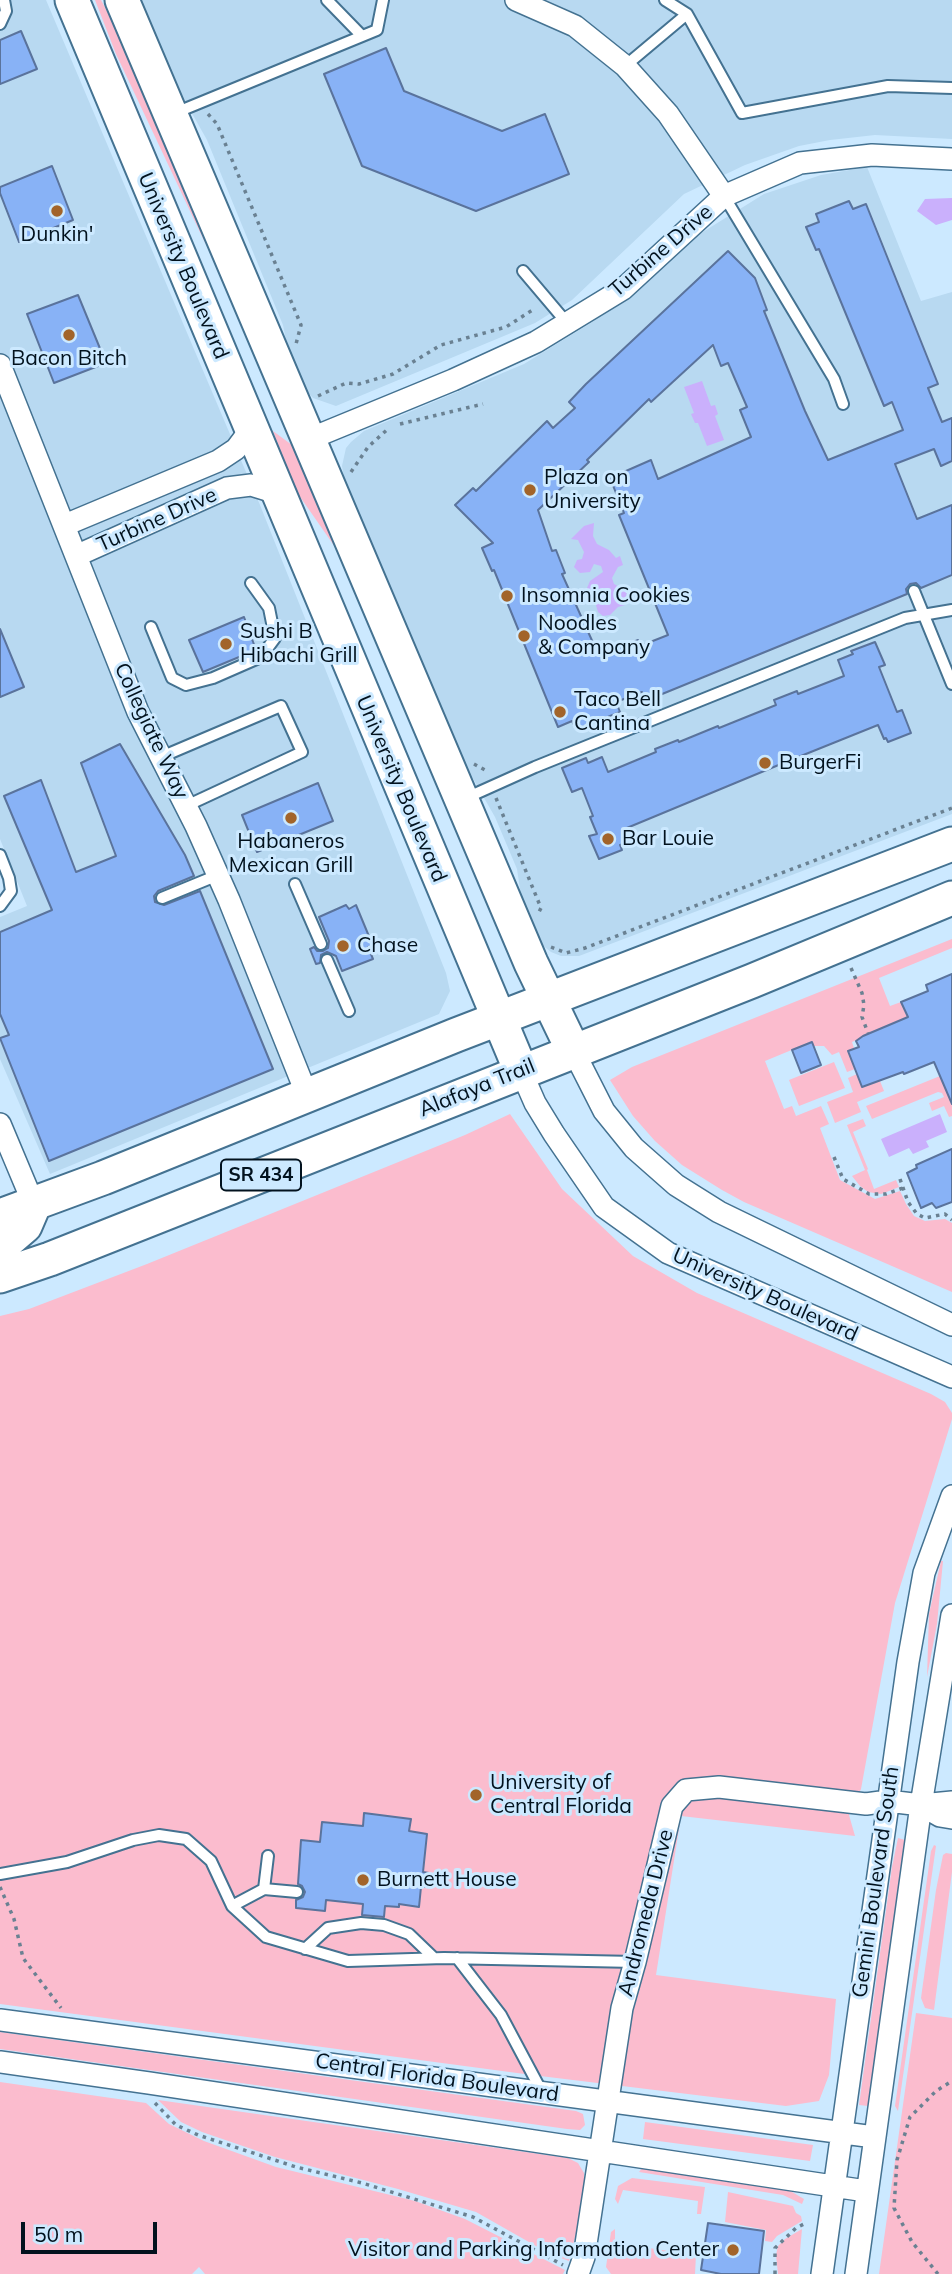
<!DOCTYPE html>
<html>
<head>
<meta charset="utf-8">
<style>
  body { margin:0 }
  #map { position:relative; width:952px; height:2274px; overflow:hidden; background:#cce9ff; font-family:Mulish,sans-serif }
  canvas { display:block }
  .scale { position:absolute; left:21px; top:2222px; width:136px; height:32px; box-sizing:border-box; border:4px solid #02121e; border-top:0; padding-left:9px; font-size:21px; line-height:24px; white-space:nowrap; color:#02121e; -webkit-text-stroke:5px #cce9ff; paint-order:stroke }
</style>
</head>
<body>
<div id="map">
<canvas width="952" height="2274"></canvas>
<div class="scale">50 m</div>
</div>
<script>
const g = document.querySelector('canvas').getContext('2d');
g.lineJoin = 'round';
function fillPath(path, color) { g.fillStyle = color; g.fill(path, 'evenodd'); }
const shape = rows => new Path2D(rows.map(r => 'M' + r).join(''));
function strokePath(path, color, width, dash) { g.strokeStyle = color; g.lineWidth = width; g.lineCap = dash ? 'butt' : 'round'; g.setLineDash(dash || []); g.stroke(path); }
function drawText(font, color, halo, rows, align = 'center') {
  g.font = font + ' Mulish,sans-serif'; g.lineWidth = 6; g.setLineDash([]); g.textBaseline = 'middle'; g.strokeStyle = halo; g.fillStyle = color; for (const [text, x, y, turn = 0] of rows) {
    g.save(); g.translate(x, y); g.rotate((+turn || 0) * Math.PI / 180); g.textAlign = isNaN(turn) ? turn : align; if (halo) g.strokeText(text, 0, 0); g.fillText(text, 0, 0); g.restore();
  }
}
fillPath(shape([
  [0,0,46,0,260,505,446,973,450,991,439,1014,50,1174,0,1059,0,917,27,906,0,839],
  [139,0,952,0,952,139,875,135,830,140,799,146,745,165,684,194,572,300,535,323,336,406,313,398,304,388,291,365,283,325,207,140,171,76],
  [867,167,921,301,952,292,952,814,579,956,561,956,551,952,536,940,523,909,517,869,495,817,460,756,344,478,342,466,346,448,351,442,364,431,524,364,594,321,698,235,764,194,821,175]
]), '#b8d9f1');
fillPath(shape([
  [95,0,101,0,129,53,206,245,116,54],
  [273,431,296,448,344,560,296,491],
  [952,939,952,948,879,978,890,1006,901,1002,908,1017,852,1042,854,1048,848,1051,855,1069,847,1072,839,1052,832,1055,824,1046,813,1046,811,1042,765,1061,784,1109,792,1106,796,1116,821,1106,829,1124,820,1128,840,1180,875,1199,900,1191,906,1204,914,1216,925,1221,945,1219,952,1223,952,1292,744,1202,722,1190,682,1165,655,1141,633,1116,610,1080,632,1067],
  [834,1062,845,1088,799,1106,789,1080],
  [857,1074,874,1083,880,1081,884,1091,857,1102,861,1112,835,1123,827,1102,853,1092,848,1078],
  [940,1076,952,1105,952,1116,949,1117,944,1106,932,1111,929,1103,944,1097,942,1093,938,1092,872,1119,866,1106],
  [510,1114,562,1189,633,1256,697,1293,931,1394,945,1402,952,1413,952,1419,895,1603,861,1789,849,1815,855,1836,681,1816,656,1975,836,1999,829,2075,819,2101,786,2106,532,2075,0,2004,0,1316,29,1309,147,1264,465,1135],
  [863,1119,866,1126,853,1132,868,1169,867,1170,874,1189,896,1180,899,1187,889,1191,881,1194,868,1192,860,1186,852,1176,865,1170,847,1125],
  [941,1561,943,1561,937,1624,927,1677,929,1614],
  [898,1838,905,1840,905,1847,868,2106,859,2105,892,1867],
  [934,1845,936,1846,898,2111,895,2106,931,1851],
  [946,1853,952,1854,952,1872,934,2010,925,2008,921,1998,936,1890,943,1855],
  [916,2013,952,2018,952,2274,879,2274],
  [0,2032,576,2111,583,2114,585,2125,580,2130,567,2129,0,2049],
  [0,2082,146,2103,169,2124,204,2141,276,2167,415,2201,465,2219,565,2270,563,2274,205,2274,199,2267,192,2274,0,2274],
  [158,2100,568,2158,578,2163,584,2173,584,2184,579,2221,569,2261,550,2254,476,2212,398,2189,275,2157,202,2132,181,2122],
  [645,2122,813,2145,810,2161,643,2139],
  [643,2167,787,2189,804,2199,802,2204,783,2195,639,2172],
  [632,2178,705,2187,701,2214,697,2214,698,2201,623,2190,618,2204,615,2199,618,2186],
  [728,2192,793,2206,796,2213,801,2216,802,2221,777,2236,772,2242,765,2241,766,2230,725,2222],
  [615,2229,615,2243,696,2255,695,2274,611,2274,606,2267,611,2232],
  [802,2229,798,2274,778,2274,776,2255,778,2246,785,2239]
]), '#fbbcce');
fillPath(shape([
  [952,198,952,220,936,225,917,211,925,199],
  [702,381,711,406,715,405,718,414,715,416,724,440,707,446,698,423,695,423,691,414,694,413,684,387],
  [594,523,593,536,597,544,609,550,616,558,620,556,623,565,618,567,612,578,614,584,627,591,625,605,618,607,610,615,603,616,598,612,595,602,588,595,587,588,590,581,603,572,601,566,594,564,590,572,580,573,574,567,577,560,582,559,584,552,578,540,571,539,584,526],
  [940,1114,947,1132,926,1141,929,1147,913,1154,909,1148,889,1157,881,1139]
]), '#cab0fc');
const building = shape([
  [21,31,37,69,0,84,0,40,21,31],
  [386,48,404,91,502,131,545,114,569,174,476,211,362,166,324,74,386,48],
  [52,166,73,220,19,242,0,193,0,187,52,166],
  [849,201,853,209,866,204,938,384,928,388,942,422,952,418,952,461,941,466,934,449,895,464,917,519,952,505,952,575,921,588,916,583,910,584,906,589,907,594,645,701,642,692,616,702,620,712,588,725,576,729,572,721,558,727,494,570,492,571,482,548,493,543,455,505,473,488,476,491,547,421,553,428,575,408,569,402,586,384,728,251,755,278,767,310,764,311,805,411,828,460,903,430,892,402,884,406,819,249,816,250,806,227,819,222,816,214,849,201],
  [713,345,721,366,728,363,747,407,740,410,751,437,658,479,651,460,610,478,624,513,619,515,668,635,640,646,638,640,599,656,562,574,565,573,556,550,552,551,538,510,589,462,587,460,649,399,651,402,713,345],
  [78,295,106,363,54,383,27,314,78,295],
  [244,617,256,650,203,672,189,640,244,617],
  [0,629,24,687,0,697,0,629],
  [875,642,885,665,879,667,897,712,902,710,911,733,888,742,886,738,884,739,878,725,781,764,622,830,627,843,620,845,622,850,599,859,589,836,597,834,590,817,593,816,582,788,572,792,562,768,586,758,588,763,602,757,608,772,656,752,655,749,678,740,679,742,718,726,719,728,776,705,774,700,797,691,798,694,844,676,838,660,853,654,851,651,875,642],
  [120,744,185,855,194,876,158,891,154,896,155,902,164,905,200,891,273,1069,49,1161,0,1038,9,1035,0,1014,0,932,52,910,4,796,41,780,76,872,116,856,81,763,120,744],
  [318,783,333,821,257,852,242,815,318,783],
  [346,905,349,909,356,905,373,946,368,947,373,959,342,971,336,956,327,952,321,955,320,963,316,964,310,949,314,947,317,951,323,951,328,948,329,941,319,917,346,905],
  [952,974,952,1104,934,1062,904,1074,903,1072,862,1087,848,1051,859,1047,856,1041,863,1036,908,1017,901,1002,928,991,926,985,952,974],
  [812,1042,821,1065,801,1073,792,1050,812,1042],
  [952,1149,952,1202,936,1208,932,1203,921,1208,907,1173,917,1168,916,1165,952,1149],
  [364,1813,411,1819,409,1831,427,1834,423,1872,429,1873,428,1887,421,1887,419,1907,399,1904,399,1907,385,1906,384,1917,362,1915,363,1904,326,1900,325,1911,296,1908,296,1900,303,1897,305,1892,302,1886,298,1884,301,1840,320,1842,322,1822,363,1826,364,1813],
  [708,2223,764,2231,759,2274,721,2274,701,2270,708,2223]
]);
fillPath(building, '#88b2f6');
strokePath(building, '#5a739c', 2);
const service = shape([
  [327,0,362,36],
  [665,0,687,14,742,113,888,86,952,88],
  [0,24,6,11,4,0],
  [625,66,687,14],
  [175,113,377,30,383,0],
  [724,196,834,379,843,404],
  [523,271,567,323],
  [914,591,952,684],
  [151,627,172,678,186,685,213,678,261,657,275,638,269,608,251,583],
  [161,757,281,706,302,752,186,806],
  [466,798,535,767,905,618,952,610],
  [0,855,9,878,11,891,0,906],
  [295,884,321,944],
  [162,898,218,875],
  [327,960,349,1011],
  [0,1874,67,1862,133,1840,159,1835,186,1839,211,1861,232,1906,266,1937,348,1961,444,1958,635,1962],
  [264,1889,268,1856],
  [232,1906,264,1889,297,1892],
  [305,1949,328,1928,361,1923,384,1925,409,1934,434,1958],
  [457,1958,501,2015,542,2092]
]);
const minor = shape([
  [516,0,575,26,625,66,668,114,724,196],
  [0,365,138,712,196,826,229,900,307,1095],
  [307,440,453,380,536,342,623,289,724,196,800,163,872,155,952,159],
  [65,525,218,461,236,449,251,429],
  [78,555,227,488,251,485,277,493],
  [573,1050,604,1111,634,1148,676,1185,719,1212,952,1325],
  [521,1071,535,1103,554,1134,604,1207,668,1253,952,1377],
  [0,1124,34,1205],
  [921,1805,940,1816,952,1818],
  [0,2020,874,2137],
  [0,2062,149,2083,866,2191],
  [578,2274,584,2257,622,2008,635,1962,672,1806,686,1790,719,1787,866,1804,888,1801,921,1805,952,1802],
  [822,2274,908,1662,924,1573,952,1496],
  [856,2274,921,1805,952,1615]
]);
const primary = shape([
  [72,0,521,1071],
  [122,0,531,963,573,1050],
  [0,1216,103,1178,456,1035,952,844],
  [0,1243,11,1238,25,1226,34,1205],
  [0,1276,50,1259,752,981,952,898]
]);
strokePath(service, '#447291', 14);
strokePath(minor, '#447291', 24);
strokePath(primary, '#447291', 37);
strokePath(shape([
  [208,114,217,124,301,325,296,344],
  [318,396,346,383,359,384,393,374,441,345,506,327,534,309],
  [400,424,483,404],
  [351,472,368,447,389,428],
  [474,764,485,770,487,774],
  [496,798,541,908,538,914],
  [551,947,566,953,585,948,952,808],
  [851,968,862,993,864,1005,862,1017,868,1033],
  [834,1157,843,1179,869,1194,886,1194,903,1188],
  [900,1179,908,1202,917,1214,925,1218,945,1214,952,1220],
  [0,1887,14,1919,23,1958,61,2008],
  [155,2103,176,2125,198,2135,296,2167,362,2183,473,2217,563,2265],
  [775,2274,775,2248,796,2228,804,2224],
  [938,2274,912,2242,894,2208,897,2160,910,2117,936,2091,952,2081]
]), '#6a8192', 3.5, [3.5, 5]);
strokePath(service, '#fff', 10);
strokePath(minor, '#fff', 21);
strokePath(primary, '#fff', 33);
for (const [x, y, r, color] of [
  [57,211,7,"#a2642a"],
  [69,335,7,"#a2642a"],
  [530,490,7,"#a2642a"],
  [507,596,7,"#a2642a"],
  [524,636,7,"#a2642a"],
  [226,644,7,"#a2642a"],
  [560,712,7,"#a2642a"],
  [765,763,7,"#a2642a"],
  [291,818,7,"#a2642a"],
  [608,839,7,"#a2642a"],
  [343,946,7,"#a2642a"],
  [476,1795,7,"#a2642a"],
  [363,1880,7,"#a2642a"],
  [733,2250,7,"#a2642a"]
]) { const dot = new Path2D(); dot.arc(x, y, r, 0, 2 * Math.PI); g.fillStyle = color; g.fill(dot); strokePath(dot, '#cce9ff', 2.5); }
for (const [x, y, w] of [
  [261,1175,80]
]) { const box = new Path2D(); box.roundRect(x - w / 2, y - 15.5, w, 31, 5); g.fillStyle = '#cce9ff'; g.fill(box); strokePath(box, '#02121e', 2); }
drawText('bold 19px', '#02121e', null, [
  ["SR 434",261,1175]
]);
drawText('21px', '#02121e', '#cce9ff', [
  ["Dunkin'",57,235,"center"],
  ["Bacon Bitch",69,359,"center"],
  ["Plaza on",544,478],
  ["University",544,502],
  ["Insomnia Cookies",521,596],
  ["Noodles",538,624],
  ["& Company",538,648],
  ["Sushi B",240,632],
  ["Hibachi Grill",240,656],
  ["Taco Bell",574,700],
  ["Cantina",574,724],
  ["BurgerFi",779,763],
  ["Bar Louie",622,839],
  ["Habaneros",291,842,"center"],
  ["Mexican Grill",291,866,"center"],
  ["Chase",357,946],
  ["University of",490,1783],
  ["Central Florida",490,1807],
  ["Burnett House",377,1880],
  ["Visitor and Parking Information Center",719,2250,"right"]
], 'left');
drawText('21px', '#02121e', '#cce9ff', [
  ["Turbine Drive",661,251,-41],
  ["University Boulevard",183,266,67],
  ["Turbine Drive",157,520,-24],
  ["Collegiate Way",151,731,65],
  ["University Boulevard",401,789,67],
  ["Alafaya Trail",477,1088,-22],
  ["University Boulevard",765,1295,24],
  ["Gemini Boulevard South",876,1882,-82],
  ["Andromeda Drive",646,1913,-76],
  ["Central Florida Boulevard",437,2078,8]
]);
</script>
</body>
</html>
